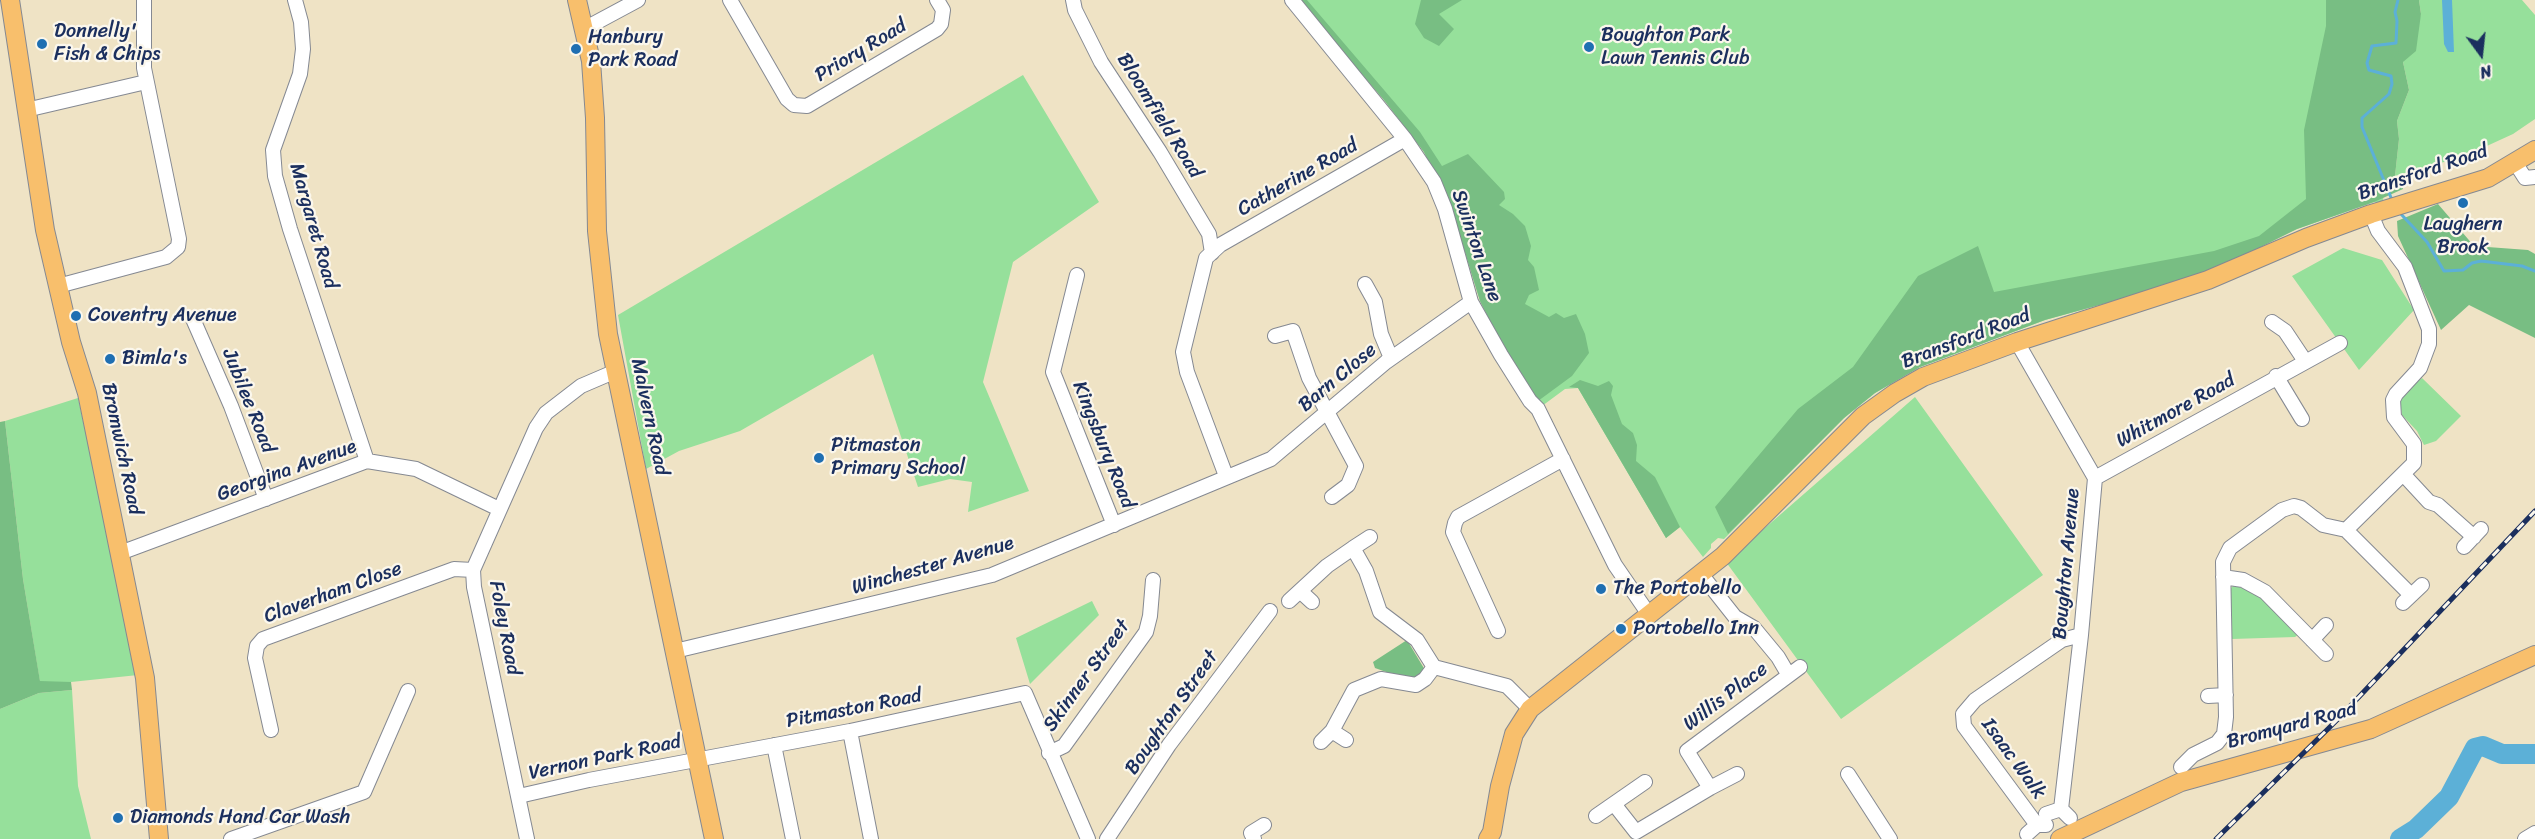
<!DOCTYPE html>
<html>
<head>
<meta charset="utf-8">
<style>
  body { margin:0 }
  #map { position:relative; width:2535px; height:839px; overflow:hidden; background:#efe3c5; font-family:Sriracha,sans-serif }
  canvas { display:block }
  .north { position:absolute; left:2451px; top:24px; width:60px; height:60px; -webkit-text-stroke:4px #fbf7ec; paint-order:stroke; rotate:165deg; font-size:16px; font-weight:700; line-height:24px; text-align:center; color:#1b2f5e }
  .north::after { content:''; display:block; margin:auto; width:21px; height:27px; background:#1b2f5e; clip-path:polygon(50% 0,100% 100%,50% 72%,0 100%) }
</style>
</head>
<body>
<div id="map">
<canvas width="2535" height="839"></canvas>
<div class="north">N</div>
</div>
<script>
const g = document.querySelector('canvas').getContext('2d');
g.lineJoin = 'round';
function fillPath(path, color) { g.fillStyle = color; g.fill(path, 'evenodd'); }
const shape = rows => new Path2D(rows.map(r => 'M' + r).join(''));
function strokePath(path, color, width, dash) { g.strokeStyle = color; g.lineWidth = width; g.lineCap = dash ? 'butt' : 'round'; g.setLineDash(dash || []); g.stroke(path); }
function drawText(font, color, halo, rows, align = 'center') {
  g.font = font + ' Sriracha,sans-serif'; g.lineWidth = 4.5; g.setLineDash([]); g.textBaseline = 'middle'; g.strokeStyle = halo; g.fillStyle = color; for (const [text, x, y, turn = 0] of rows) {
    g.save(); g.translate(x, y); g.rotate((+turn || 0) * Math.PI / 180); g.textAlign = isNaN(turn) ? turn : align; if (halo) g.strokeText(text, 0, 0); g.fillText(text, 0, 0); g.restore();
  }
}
fillPath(shape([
  [1298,0,2393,0,2383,203,2374,202,2297,229,2168,286,2045,320,1920,367,1875,393,1844,418,1724,539,1718,538,1711,544,1711,548,1703,557,1680,527,1666,538,1578,388,1565,389,1542,406,1506,353,1480,301,1451,207,1424,152,1384,100],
  [2419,0,2522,0,2535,15,2535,119,2513,134,2465,156,2395,176,2399,139,2397,121,2409,90,2403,62,2421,14],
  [1023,75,1099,202,1013,262,983,382,1029,491,968,512,972,482,950,479,918,487,873,354,740,431,679,451,646,469,618,315],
  [2343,248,2382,260,2414,310,2359,370,2292,276],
  [2422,378,2461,416,2436,441,2424,445,2417,431,2402,415,2400,403,2405,390],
  [1915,397,2043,575,1841,719,1726,562],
  [78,398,138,675,71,682,40,682,23,579,5,421],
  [2234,585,2258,594,2299,634,2295,637,2232,639,2230,589],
  [1092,601,1099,615,1030,684,1016,638],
  [72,690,78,786,91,839,0,839,0,709,39,693]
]), '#96e09b');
fillPath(shape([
  [1298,0,1307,0,1420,132,1442,166,1468,154,1504,192,1505,199,1499,205,1513,214,1525,226,1531,246,1528,260,1534,267,1539,290,1529,295,1525,304,1549,317,1556,313,1564,318,1576,314,1585,334,1589,353,1572,376,1538,401,1506,353,1480,301,1451,207,1424,152,1384,100],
  [1421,0,1462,0,1439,14,1454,29,1439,46,1424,38,1415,24],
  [2326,0,2419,0,2421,14,2416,51,2403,62,2409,90,2397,121,2399,139,2395,176,2402,177,2403,189,2374,202,2297,229,2227,264,2168,286,2045,320,1920,367,1875,393,1844,418,1728,534,1715,507,1798,409,1853,367,1918,276,1978,246,1994,292,2214,251,2259,236,2306,199,2304,130,2326,26],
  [2438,204,2474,246,2528,250,2535,254,2535,338,2469,305,2441,330,2398,236,2397,221],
  [1580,380,1598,386,1609,381,1613,386,1611,395,1622,424,1633,433,1637,445,1636,461,1655,477,1680,527,1666,538,1578,388,1569,387],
  [5,421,23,579,40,681,71,682,72,690,39,693,0,709,0,422],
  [1407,640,1425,670,1417,677,1403,678,1375,668,1373,662]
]), '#78be83');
fillPath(shape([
  [2442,0,2452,0,2454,52,2448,52,2444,44]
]), '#5cb0d7');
strokePath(shape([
  [2392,200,2362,127,2362,118,2389,94,2392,84,2391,76,2369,70,2367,63,2372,46,2396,43,2397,21,2395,12,2398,0],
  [2400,213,2427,242,2444,271,2463,270,2472,263,2481,261,2522,266,2535,271]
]), '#5cb0d7', 3);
strokePath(shape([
  [2400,839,2416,829,2449,797,2475,748,2483,746,2502,754,2535,754]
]), '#5cb0d7', 20);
const minor = shape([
  [295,0,301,22,303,49,300,74,273,150,275,176,290,229,367,461],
  [730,0,787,99,794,105,807,106,937,29,941,24,943,10,937,0],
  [1073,0,1075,10,1101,62,1160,152,1209,234,1212,253],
  [1292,0,1405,139,1434,182,1445,209,1471,302,1501,355,1530,401,1538,409,1615,565,1650,616],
  [584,29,638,0],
  [26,110,146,82],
  [2516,164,2525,178,2535,177],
  [1077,275,1053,372,1114,525],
  [1365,284,1375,302,1381,334,1391,358],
  [58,286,166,257,178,247,179,239,144,68,144,0],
  [193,319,231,406,266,499],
  [2272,322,2285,331,2305,361],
  [1275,336,1293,331,1309,378,1356,466,1348,485,1332,497],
  [2017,342,2095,478,2081,635,2061,809],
  [2276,376,2302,419],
  [2404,475,2429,502,2438,505,2474,537],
  [1226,476,1187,372,1183,352,1206,258,1220,245,1405,139],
  [2095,478,2340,343],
  [2346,530,2411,595],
  [2464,547,2481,529],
  [1353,548,1370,537],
  [120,553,367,461,416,469,499,509],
  [1701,574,1735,617,1754,628,1778,657,1788,674],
  [2223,577,2243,580,2265,592,2326,654],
  [1300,591,1312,602],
  [1289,601,1327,566,1353,548,1366,571,1380,612,1417,640,1434,667,1507,686,1530,709],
  [2403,603,2422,585],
  [1498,631,1453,532,1455,523,1458,517,1563,459],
  [2312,640,2326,625],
  [675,651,992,575,1271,459,1386,362,1471,302],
  [2208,696,2226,695],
  [271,730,255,658,257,646,263,639,454,569,473,570],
  [850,731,871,839],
  [1332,731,1346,740],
  [1321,742,1332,731,1354,690,1381,679,1416,685,1425,679,1434,667],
  [774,745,793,839],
  [1049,753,1064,746,1146,632,1150,616,1153,580],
  [2181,767,2193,755,2217,743,2224,734,2226,717,2223,562,2230,548,2282,510,2294,506,2301,508,2323,525,2346,530,2414,463,2414,444,2394,417,2393,400,2396,394,2420,368,2429,344,2429,329,2405,267,2378,231,2371,214],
  [1848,774,1890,839],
  [1710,788,1737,774],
  [519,796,589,780,850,731,1025,693,1088,839],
  [1614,804,1636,832,1710,788,1687,751,1800,667],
  [2046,814,2061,809,2070,818],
  [1596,816,1645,782],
  [2037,825,1964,726,1963,714,1975,700,2062,640,2081,635],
  [2027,834,2037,825,2046,825],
  [231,839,364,792,408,691],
  [527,839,474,587,473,570,536,428,546,413,581,386,616,371],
  [1107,839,1169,745,1270,611],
  [1254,839,1251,833,1264,825],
  [2525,839,2535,833]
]);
const major = shape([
  [10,0,45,230,71,342,87,393,145,678,159,839],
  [577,0,591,61,595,118,597,231,608,334,714,839],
  [1488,839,1492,832,1500,786,1514,734,1530,709,1723,556,1863,416,1895,393,1923,377,2017,342,2208,280,2306,238,2371,214,2488,178,2535,150],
  [2060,839,2181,782,2371,729,2535,655]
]);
strokePath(minor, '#858992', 16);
strokePath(major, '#858992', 20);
strokePath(minor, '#fff', 14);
strokePath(major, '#f8bf6c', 18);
const rail = shape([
  [2216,839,2337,720,2535,511]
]);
strokePath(rail, '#1b2f5e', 5);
strokePath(rail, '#fbf7ec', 3, [9]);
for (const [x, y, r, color] of [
  [42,44,6,"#1f6fb2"],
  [1589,47,6,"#1f6fb2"],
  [576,49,6,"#1f6fb2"],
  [2463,203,6,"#1f6fb2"],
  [76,316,6,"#1f6fb2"],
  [110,359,6,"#1f6fb2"],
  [819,458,6,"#1f6fb2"],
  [1601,589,6,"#1f6fb2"],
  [1621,629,6,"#1f6fb2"],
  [118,818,6,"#1f6fb2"]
]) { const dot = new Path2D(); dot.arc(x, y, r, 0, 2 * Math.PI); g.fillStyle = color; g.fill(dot); strokePath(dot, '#fbf7ec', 2); }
drawText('20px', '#1b2f5e', '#fbf7ec', [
  ["Donnelly'",54,32],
  ["Fish & Chips",54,55],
  ["Boughton Park",1601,36],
  ["Lawn Tennis Club",1601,59],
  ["Hanbury",588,38],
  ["Park Road",588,61],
  ["Laughern",2463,225,"center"],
  ["Brook",2463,248,"center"],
  ["Coventry Avenue",88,316],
  ["Bimla's",122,359],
  ["Pitmaston",831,446],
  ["Primary School",831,469],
  ["The Portobello",1613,589],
  ["Portobello Inn",1633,629],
  ["Diamonds Hand Car Wash",130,818]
], 'left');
drawText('20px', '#1b2f5e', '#fbf7ec', [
  ["Priory Road",861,51,-31],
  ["Bloomfield Road",1159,116,58],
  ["Bransford Road",2423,173,-19],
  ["Catherine Road",1298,178,-30],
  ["Margaret Road",313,226,74],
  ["Swinton Lane",1476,246,71],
  ["Bransford Road",1966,339,-21],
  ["Barn Close",1338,378,-40],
  ["Jubilee Road",248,401,68],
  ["Whitmore Road",2176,411,-29],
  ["Malvern Road",649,417,78],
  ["Kingsbury Road",1103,445,68],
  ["Bromwich Road",121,449,78],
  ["Georgina Avenue",287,471,-20],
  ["Boughton Avenue",2067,564,-85],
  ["Winchester Avenue",933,566,-16],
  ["Claverham Close",333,593,-20],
  ["Foley Road",504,628,79],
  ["Skinner Street",1087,676,-54],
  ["Willis Place",1726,697,-37],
  ["Pitmaston Road",854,709,-11],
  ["Boughton Street",1172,713,-55],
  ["Bromyard Road",2292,726,-15],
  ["Vernon Park Road",605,758,-12],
  ["Isaac Walk",2013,759,54]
]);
</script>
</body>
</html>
